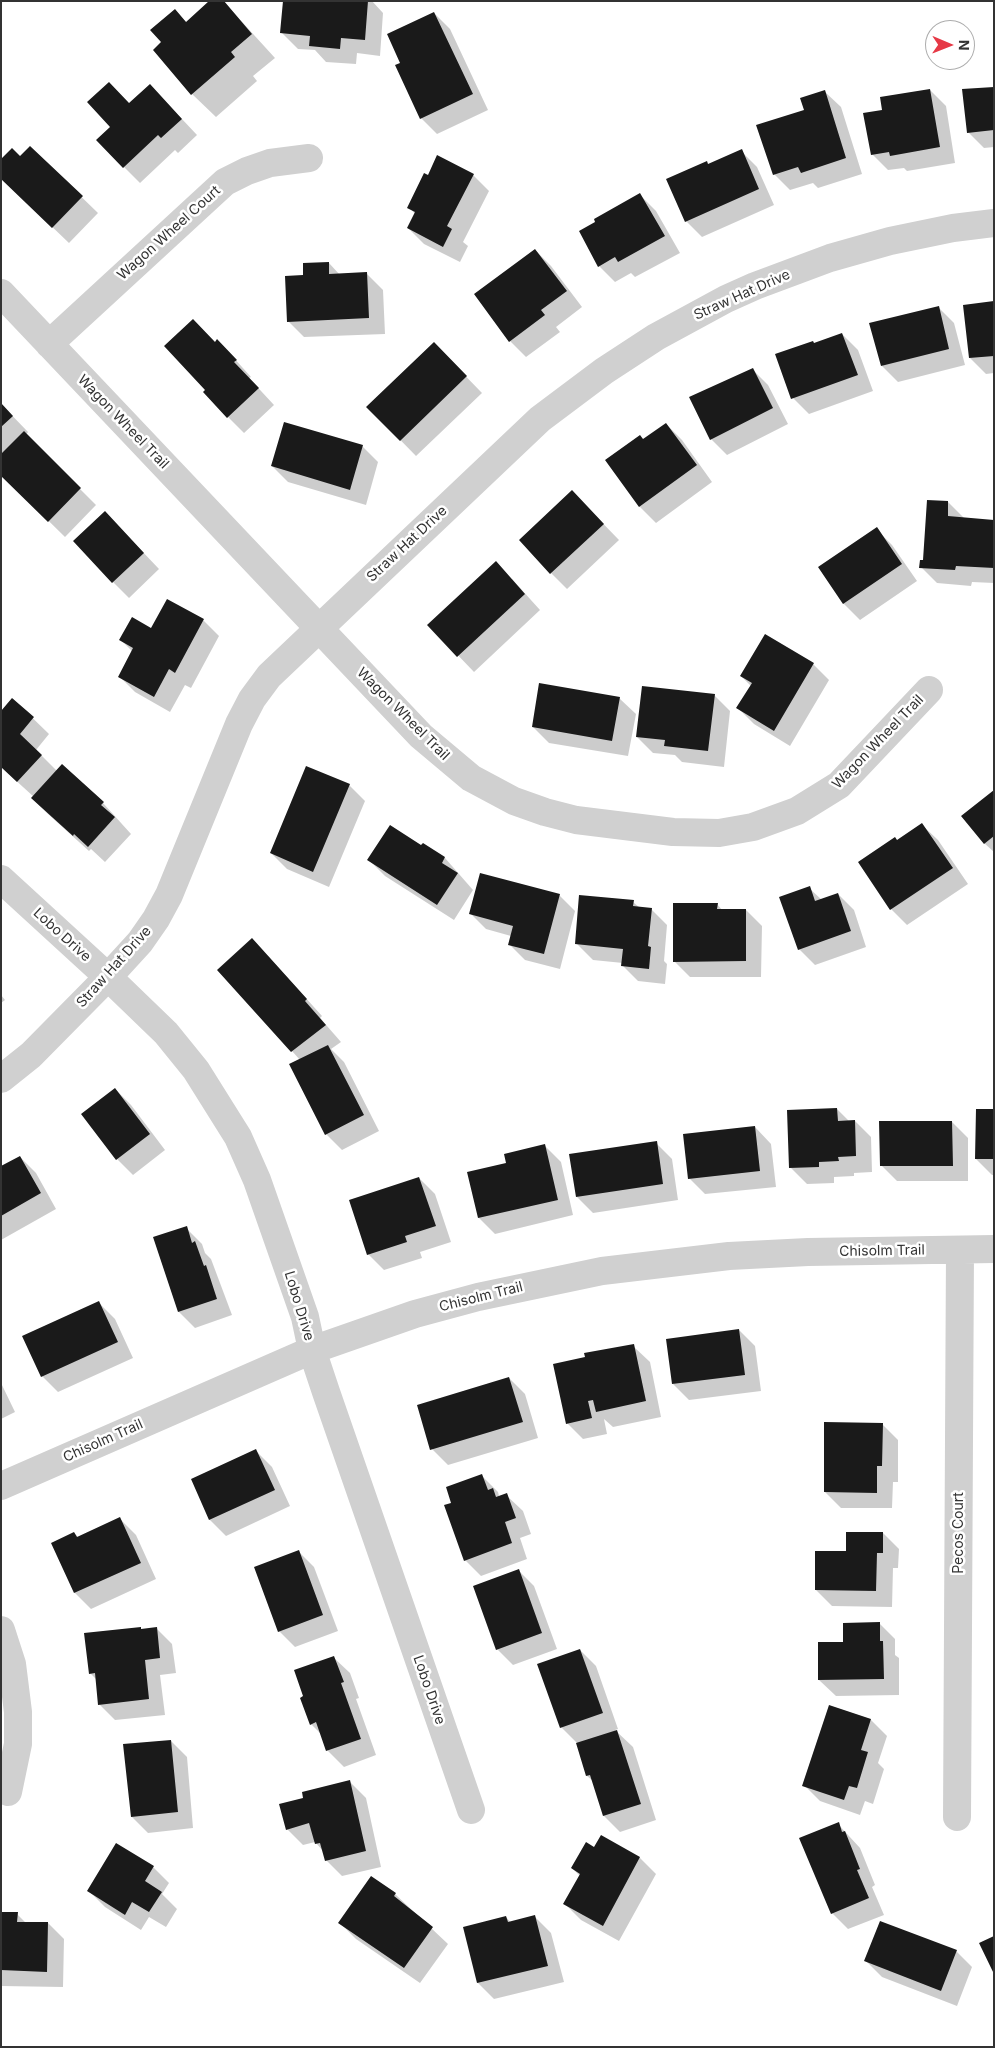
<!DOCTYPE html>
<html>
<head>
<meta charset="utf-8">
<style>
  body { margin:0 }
  #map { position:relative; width:995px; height:2048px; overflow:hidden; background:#fff; font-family:Inter,sans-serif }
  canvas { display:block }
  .frame { position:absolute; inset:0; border:2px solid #333; pointer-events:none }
  .north { position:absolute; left:925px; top:20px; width:50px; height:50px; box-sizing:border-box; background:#fff; border:1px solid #adadad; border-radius:50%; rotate:91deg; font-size:14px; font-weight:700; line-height:20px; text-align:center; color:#333 }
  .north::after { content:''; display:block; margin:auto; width:18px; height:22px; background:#e63946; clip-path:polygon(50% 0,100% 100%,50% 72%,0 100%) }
</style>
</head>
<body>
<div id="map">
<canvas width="995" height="2048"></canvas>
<div class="frame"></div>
<div class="north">N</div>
</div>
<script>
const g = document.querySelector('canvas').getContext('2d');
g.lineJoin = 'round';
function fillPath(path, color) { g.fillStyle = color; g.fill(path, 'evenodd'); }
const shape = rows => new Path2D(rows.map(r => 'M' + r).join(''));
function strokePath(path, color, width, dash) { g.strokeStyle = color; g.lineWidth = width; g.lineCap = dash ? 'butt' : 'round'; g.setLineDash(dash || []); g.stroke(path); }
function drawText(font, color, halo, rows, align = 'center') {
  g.font = font + ' Inter,sans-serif'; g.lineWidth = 5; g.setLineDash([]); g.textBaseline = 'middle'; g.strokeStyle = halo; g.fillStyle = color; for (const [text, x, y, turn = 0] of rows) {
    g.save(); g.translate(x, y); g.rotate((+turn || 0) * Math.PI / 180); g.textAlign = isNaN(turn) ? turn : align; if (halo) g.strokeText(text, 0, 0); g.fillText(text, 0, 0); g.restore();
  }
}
fillPath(shape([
  [223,1,275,58,253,76,257,81,216,117,192,94,163,42,175,10,187,23],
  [284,1,372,1,383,13,380,56,357,53,356,64,326,62,315,50,298,49,282,33],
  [434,13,450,29,488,110,437,134,421,118,402,64],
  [150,85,197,135,178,153,175,150,140,183,124,167,130,104],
  [994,88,994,147,984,148,968,132],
  [930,90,946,106,955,163,907,171,904,168,888,170,872,154],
  [824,91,841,107,862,174,818,188,813,183,790,190,774,174],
  [30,147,98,213,69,243,1,178],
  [741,151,757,167,774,205,702,237,686,221,709,165],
  [473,175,489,191,463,242,468,246,460,262,424,244,408,228,415,214,409,207,428,176],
  [640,195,656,211,680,253,635,277,631,273,615,282,599,266],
  [535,250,551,266,582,307,556,327,560,332,526,357,510,341],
  [329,263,340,275,367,274,383,290,385,334,304,337,288,321,304,276],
  [994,303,994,373,986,374,970,358],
  [938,307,954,323,965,365,898,382,882,366],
  [842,334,858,350,873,391,809,414,793,398,815,344],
  [215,343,233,357,251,377,249,378,274,405,244,433,228,417,206,390],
  [450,360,482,393,416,456,368,407],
  [752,369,768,385,788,424,727,455,711,439],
  [1,404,28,432,26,435,96,505,65,537,1,474],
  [666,424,682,440,712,482,656,523,640,507,607,461,643,441],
  [362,446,378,462,366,505,288,482,272,466],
  [948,502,965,519,994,521,994,583,972,582,971,586,937,583,921,567],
  [588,508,619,540,567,589,551,573],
  [121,529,159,569,129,598,113,582],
  [876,529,892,545,917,581,860,620,844,604,819,568],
  [512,579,540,610,474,672,429,625],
  [203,620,219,636,191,688,185,685,170,712,135,692,119,676,133,652,121,640,151,629],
  [765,635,813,664,829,680,790,746,754,724,738,708,751,686,741,676],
  [714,695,730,711,724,767,682,762,675,755,653,753,637,737],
  [619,698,636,714,628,756,549,743,533,727],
  [13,699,49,734,36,750,57,771,62,766,103,803,131,834,105,862,91,849,89,851,48,814,32,798,34,797,1,767],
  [349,785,365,801,329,887,287,869,271,853],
  [994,791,994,852,984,843],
  [922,825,938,840,968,884,907,925,891,909,859,863,898,841],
  [424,845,445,858,473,890,454,920,385,876,369,860,421,847],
  [809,888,822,900,838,894,854,910,866,947,815,965,799,949],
  [559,895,575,911,560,969,525,960,509,944,511,936,486,929,470,913],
  [633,902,640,908,651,909,667,925,664,961,667,964,665,984,638,981,622,965,623,963,593,960,577,944],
  [717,904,723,911,746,910,762,926,761,977,690,977,674,961],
  [268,956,322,1016,320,1018,341,1042,331,1049,344,1062,379,1131,342,1150,326,1134,300,1060,292,1051],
  [1,995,5,1000,1,1003],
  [115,1089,131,1105,165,1150,133,1175,117,1159],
  [837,1109,849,1121,855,1121,871,1137,872,1172,854,1173,854,1176,834,1177,834,1183,807,1184,791,1168],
  [994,1110,994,1175,992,1175,976,1159],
  [952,1122,968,1138,968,1181,897,1181,881,1165],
  [755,1127,771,1144,776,1187,705,1194,689,1178],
  [656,1143,672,1159,678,1200,593,1213,577,1197],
  [545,1146,561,1162,573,1215,495,1234,479,1218,468,1173,507,1164],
  [20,1157,36,1173,56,1209,1,1240,1,1168],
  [419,1178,435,1194,451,1242,420,1252,422,1258,384,1270,368,1254],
  [186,1228,202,1244,205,1253,211,1259,232,1315,195,1328,179,1312],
  [99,1303,115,1319,133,1358,58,1392,42,1376],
  [739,1330,755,1346,761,1391,689,1400,673,1384],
  [633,1346,650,1362,661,1417,613,1427,604,1419,607,1434,583,1439,567,1423],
  [509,1378,525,1394,538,1438,448,1465,432,1449],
  [1,1383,15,1412,1,1419],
  [882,1424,898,1440,898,1482,893,1482,892,1508,841,1508,825,1492],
  [256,1451,272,1467,290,1506,226,1536,210,1520,192,1480],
  [482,1476,498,1492,499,1496,506,1495,523,1511,531,1534,520,1538,527,1559,481,1576,465,1560,453,1504],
  [120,1519,136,1535,156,1579,91,1609,75,1593,52,1543,74,1533,79,1538],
  [883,1533,899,1549,898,1568,893,1568,892,1607,832,1606,816,1590,847,1552],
  [298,1551,314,1567,338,1631,295,1647,279,1631],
  [518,1570,534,1586,557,1649,513,1665,497,1649],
  [879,1623,895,1639,895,1655,899,1658,899,1695,836,1696,819,1680,845,1643],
  [140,1628,142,1630,156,1628,172,1644,176,1673,160,1675,165,1715,115,1720,99,1704,97,1680,90,1673],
  [580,1650,596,1666,618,1729,615,1730,633,1747,656,1820,620,1832,604,1816,593,1781,587,1776,578,1744,561,1727],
  [333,1657,350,1673,359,1698,356,1699,376,1755,344,1767,328,1751,322,1735,311,1724],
  [871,1720,887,1736,878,1763,884,1769,873,1804,865,1801,860,1815,820,1801,804,1785],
  [171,1741,187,1757,193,1828,148,1833,132,1817],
  [350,1782,366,1798,381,1867,342,1876,326,1860,324,1852,315,1842,303,1845,287,1829,305,1799],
  [838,1824,860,1848,875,1885,872,1887,884,1915,848,1929,832,1913],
  [601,1837,640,1858,656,1874,619,1941,581,1920,565,1904,580,1876,572,1868,595,1849],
  [153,1867,169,1883,162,1894,177,1909,166,1927,149,1917,141,1930,105,1907,89,1891],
  [395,1894,448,1944,420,1983,356,1939,340,1923],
  [1,1913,17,1914,26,1923,48,1923,64,1939,63,1987,1,1986],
  [506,1917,511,1923,535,1917,551,1933,564,1982,494,1999,478,1983,464,1928],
  [956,1951,972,1967,957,2006,882,1977,866,1961]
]), '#0003');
fillPath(shape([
  [209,1,224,1,252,34,231,52,235,57,191,95,153,50,161,42,150,30,175,9,186,22],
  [283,1,368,1,365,40,341,38,340,49,309,46,310,36,280,33],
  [434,12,473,94,420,119,395,65,400,63,387,34],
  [109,82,129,103,150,84,182,119,161,138,158,135,123,168,96,140,110,127,87,102],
  [994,87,994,130,967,133,962,89],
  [930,89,940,147,890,156,889,152,871,155,863,113,882,110,880,97],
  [825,90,846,158,801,173,798,167,773,175,756,125,804,110,800,98],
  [30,146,83,196,52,228,1,179,1,159,12,148,20,156],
  [742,149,759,189,685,222,666,179,707,161,708,164],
  [437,155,474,174,447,226,452,229,443,247,407,228,415,212,407,208,424,173,428,175],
  [640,193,665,236,618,262,615,257,598,267,579,231,595,222,594,219],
  [535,249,567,291,541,310,545,315,509,342,474,294],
  [329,262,329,274,367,272,369,318,287,322,285,276,303,275,303,263],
  [994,301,994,356,969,358,963,305],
  [939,306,949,349,881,366,869,323],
  [193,319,215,342,217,339,237,360,234,362,259,388,227,418,203,392,205,390,164,346],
  [842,333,858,375,791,399,775,354,813,341,814,343],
  [434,342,467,376,400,441,366,407],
  [753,368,773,408,710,440,689,397],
  [1,403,13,416,1,427],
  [284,422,363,445,350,490,271,466],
  [666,423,697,465,639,507,605,460,640,435,643,439],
  [24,431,81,488,48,522,1,476,1,454],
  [572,490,604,524,550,574,519,540],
  [927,500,948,501,948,516,994,520,994,568,956,566,955,570,919,568,920,560,923,560],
  [105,511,144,553,112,583,73,541],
  [877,527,902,564,843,604,818,567],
  [496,561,525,594,457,657,427,625],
  [167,599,204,619,175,673,169,669,154,697,118,677,133,648,119,640,132,617,151,628],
  [765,634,814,663,774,731,736,708,752,683,740,676],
  [539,683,620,697,612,741,532,727],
  [642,686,715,694,708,751,664,746,665,740,636,737],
  [12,698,34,717,20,734,42,755,17,782,1,767,1,711],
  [62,764,104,802,101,805,115,817,88,847,74,834,73,836,31,798],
  [306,766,350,784,313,872,270,853],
  [994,790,994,836,984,844,961,816],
  [922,823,953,868,890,910,858,862,895,837,897,840],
  [390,825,421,845,423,843,445,857,442,863,458,873,437,905,367,860],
  [480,873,560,894,544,954,508,945,513,926,469,914],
  [810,886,815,901,838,893,851,931,798,950,779,897],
  [579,895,634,900,633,906,652,908,648,946,651,947,649,969,621,966,623,949,575,944],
  [673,903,718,903,717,909,746,909,746,961,673,962],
  [252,938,307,999,305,1001,326,1025,291,1052,217,970],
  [328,1045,364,1115,325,1135,289,1064],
  [115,1088,150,1134,116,1160,81,1114],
  [837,1108,838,1121,855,1120,856,1156,838,1157,839,1161,819,1162,819,1167,789,1168,787,1110],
  [976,1109,994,1109,994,1159,975,1159],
  [879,1121,952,1121,953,1166,880,1166],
  [755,1126,760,1171,688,1179,683,1134],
  [657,1141,663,1184,576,1197,569,1154],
  [545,1144,558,1200,478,1218,467,1172,506,1163,504,1154],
  [20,1156,41,1193,1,1216,1,1166],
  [419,1177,436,1226,405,1236,407,1242,367,1255,349,1200],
  [187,1226,192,1243,195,1241,204,1266,206,1265,217,1299,178,1312,153,1237],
  [99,1301,118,1342,41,1377,22,1336],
  [739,1329,745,1375,672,1384,666,1339],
  [634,1344,646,1401,596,1412,593,1400,588,1401,592,1418,566,1424,553,1364,585,1357,584,1353],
  [509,1377,523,1422,430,1450,417,1405],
  [824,1422,883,1423,882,1466,877,1466,877,1493,824,1492],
  [256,1449,275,1490,209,1520,191,1479],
  [482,1474,488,1490,493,1488,496,1497,507,1493,516,1518,505,1522,512,1543,464,1561,444,1505,451,1503,446,1487],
  [120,1517,141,1563,74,1593,51,1543,74,1532,77,1537],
  [846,1532,883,1532,883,1553,877,1553,876,1591,815,1590,815,1551,846,1551],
  [299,1550,323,1615,278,1632,254,1567],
  [519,1569,542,1633,496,1650,473,1586],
  [880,1622,880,1641,883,1641,884,1679,818,1680,818,1642,843,1642,843,1623],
  [141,1627,141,1629,157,1627,160,1658,145,1660,149,1699,98,1705,95,1673,89,1674,84,1633],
  [580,1649,603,1713,560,1728,537,1664],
  [334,1656,344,1682,341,1683,361,1739,326,1751,316,1722,310,1725,300,1698,303,1696,294,1670],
  [829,1705,871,1719,861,1750,868,1752,857,1788,849,1786,844,1800,802,1786],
  [617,1730,641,1804,603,1816,590,1775,586,1776,576,1743],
  [171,1740,178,1812,131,1817,123,1744],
  [350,1780,366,1851,325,1861,320,1843,315,1844,309,1823,286,1830,279,1804,303,1798,302,1792],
  [839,1822,842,1832,845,1831,860,1869,857,1870,869,1898,831,1914,799,1838],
  [601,1835,640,1857,603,1926,563,1904,580,1874,571,1868,586,1842,594,1847],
  [116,1843,154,1866,145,1881,162,1892,149,1912,132,1902,125,1915,87,1891],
  [371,1876,396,1893,394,1896,433,1927,404,1968,338,1923],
  [1,1912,18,1912,17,1922,48,1922,47,1972,1,1970],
  [535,1915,548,1966,477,1983,463,1927,506,1916,508,1922],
  [880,1921,957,1950,941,1991,864,1961],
  [994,1936,994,1974,979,1943]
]), '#1a1a1a');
strokePath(shape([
  [1,293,421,736,471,778,514,801,545,812,576,820,673,832,719,833,753,827,797,811,839,785,929,690],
  [49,344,225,182,247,171,270,163,309,158],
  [1,879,108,977,166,1033,196,1070,238,1137,257,1180,305,1317,312,1350,326,1392,471,1810],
  [1,1079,31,1055,108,977,140,942,156,919,169,895,239,724,252,699,269,676,540,419,604,371,656,337,726,299,755,286,830,258,890,241,953,228,994,223],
  [1,1486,312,1350,415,1314,478,1297,602,1271,729,1256,808,1252,994,1249],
  [1,1630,12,1664,18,1712,18,1744,8,1792],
  [957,1817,960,1250]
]), '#d0d0d0', 28);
drawText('14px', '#333', '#fff', [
  ["Wagon Wheel Court",169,233,-42],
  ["Straw Hat Drive",742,295,-24],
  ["Wagon Wheel Trail",123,422,46],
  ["Straw Hat Drive",407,544,-43],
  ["Wagon Wheel Trail",403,714,45],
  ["Wagon Wheel Trail",878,742,-46],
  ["Lobo Drive",62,935,42],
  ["Straw Hat Drive",114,967,-48],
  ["Chisolm Trail",882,1251,-1],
  ["Chisolm Trail",481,1297,-14],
  ["Lobo Drive",299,1306,73],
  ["Chisolm Trail",103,1441,-24],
  ["Pecos Court",959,1533,-90],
  ["Lobo Drive",429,1690,71]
]);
</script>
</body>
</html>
